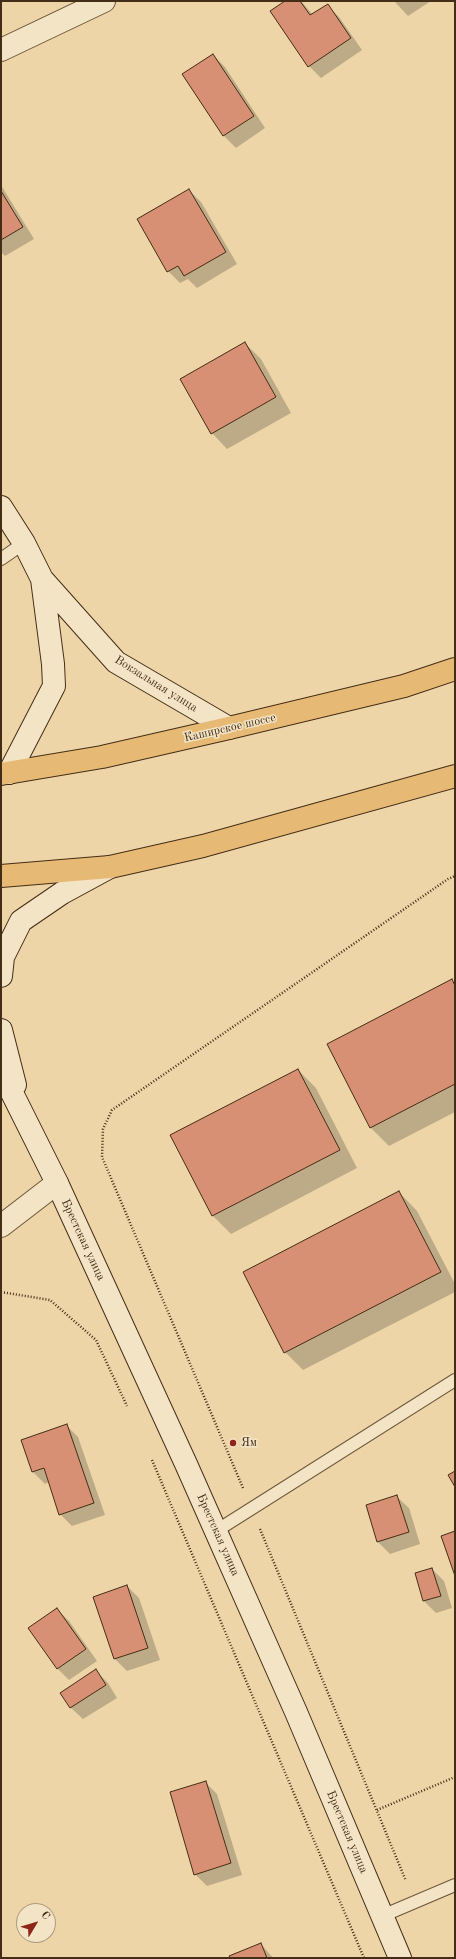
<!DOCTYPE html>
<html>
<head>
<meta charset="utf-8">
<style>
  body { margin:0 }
  #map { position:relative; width:456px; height:1959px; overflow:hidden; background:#edd5a8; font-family:"Old Standard TT",serif }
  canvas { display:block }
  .frame { position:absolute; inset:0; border:2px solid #442d16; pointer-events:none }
  .north { position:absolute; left:16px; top:1903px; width:40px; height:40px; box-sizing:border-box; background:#f3e4c6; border:1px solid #ad9b80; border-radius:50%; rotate:52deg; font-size:11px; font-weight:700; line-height:16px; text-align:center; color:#442d16 }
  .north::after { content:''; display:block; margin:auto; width:14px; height:18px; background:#8f2418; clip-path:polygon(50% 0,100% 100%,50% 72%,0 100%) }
</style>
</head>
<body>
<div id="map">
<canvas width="456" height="1959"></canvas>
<div class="frame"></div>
<div class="north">С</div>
</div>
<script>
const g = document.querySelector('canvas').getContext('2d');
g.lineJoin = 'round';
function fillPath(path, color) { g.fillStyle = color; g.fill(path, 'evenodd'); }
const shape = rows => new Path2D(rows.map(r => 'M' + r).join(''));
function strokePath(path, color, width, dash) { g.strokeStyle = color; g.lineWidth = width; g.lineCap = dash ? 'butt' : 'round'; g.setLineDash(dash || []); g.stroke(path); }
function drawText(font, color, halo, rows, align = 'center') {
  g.font = font + ' "Old Standard TT",serif'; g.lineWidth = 3; g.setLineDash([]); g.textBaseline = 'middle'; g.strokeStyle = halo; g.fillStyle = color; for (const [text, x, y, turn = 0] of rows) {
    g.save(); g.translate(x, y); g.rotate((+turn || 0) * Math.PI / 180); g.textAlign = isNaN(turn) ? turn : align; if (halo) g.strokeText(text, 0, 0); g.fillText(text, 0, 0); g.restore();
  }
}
fillPath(shape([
  [287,1,301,1,313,15,327,5,339,17,362,50,321,78,309,66],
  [394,1,431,1,408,16],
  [213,55,225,67,265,128,236,148,224,136,184,74],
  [1,185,34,239,5,256,1,252],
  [189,190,201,202,237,264,197,288,188,279,180,283,168,271],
  [245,343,261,359,291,413,227,449,212,433],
  [452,981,455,984,455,1112,389,1146,371,1128,328,1044],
  [298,1070,316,1088,357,1168,231,1234,213,1216],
  [399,1192,417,1211,455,1284,455,1292,303,1370,285,1352],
  [66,1425,78,1437,105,1515,72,1526,60,1514,49,1482,45,1484,33,1472,22,1440],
  [397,1497,409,1508,420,1544,390,1554,378,1542],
  [432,1569,444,1581,452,1608,436,1613,424,1601,416,1574],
  [127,1586,139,1598,160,1660,127,1671,115,1659,94,1597],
  [57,1609,69,1621,97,1661,69,1680,57,1668],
  [96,1671,108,1683,117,1698,83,1719,71,1708,62,1693],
  [205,1782,217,1794,242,1875,207,1886,195,1874],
  [261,1944,273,1958,231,1958]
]), '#0003');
const building = shape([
  [285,1,300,1,310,15,328,4,351,38,308,67,270,11,285,1],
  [213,54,254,116,223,136,182,74,213,54],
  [189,189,226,252,184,276,178,266,167,272,137,219,189,189],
  [1,191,23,227,1,240,1,191],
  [245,342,276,397,211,434,180,379,245,342],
  [452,979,455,986,455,1084,370,1128,327,1044,452,979],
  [298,1069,340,1150,212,1216,170,1135,298,1069],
  [399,1191,441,1272,284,1353,243,1272,399,1191],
  [67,1424,94,1503,59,1515,44,1468,32,1472,21,1440,67,1424],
  [455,1471,455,1487,448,1475,455,1471],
  [397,1495,409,1532,377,1542,366,1505,397,1495],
  [455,1531,455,1576,441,1536,455,1531],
  [432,1568,441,1596,423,1601,415,1573,432,1568],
  [127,1585,148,1648,114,1659,93,1597,127,1585],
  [57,1608,86,1649,57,1669,28,1628,57,1608],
  [96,1669,106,1685,70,1708,60,1693,96,1669],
  [206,1781,231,1863,194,1875,170,1792,206,1781],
  [261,1943,267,1958,230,1958,229,1956,261,1943]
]);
fillPath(building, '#d79073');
strokePath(building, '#442d16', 1);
const lane = shape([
  [1,559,24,543],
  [216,1531,455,1380],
  [382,1916,455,1885]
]);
const street = shape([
  [1,50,104,1],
  [1,1226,57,1183]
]);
const secondary = shape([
  [1,507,24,543,42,579,116,662,229,728],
  [9,773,54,686,53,664,42,579],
  [1,976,3,957,21,921,62,893,110,867],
  [1,1030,15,1085],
  [1,1071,57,1183,186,1464,296,1712,400,1958]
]);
const primary = shape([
  [1,774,102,757,229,728,404,686,455,669],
  [1,876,110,867,203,846,455,776]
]);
strokePath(lane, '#6e573a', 14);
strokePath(street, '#6e573a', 24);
strokePath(secondary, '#442d16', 24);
strokePath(primary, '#442d16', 24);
strokePath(shape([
  [1,1292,50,1300,96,1340,127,1406],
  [152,1460,364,1958],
  [243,1488,102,1157,103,1129,112,1110,448,879,455,876],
  [260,1529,406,1881],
  [377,1810,455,1777]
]), '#442d16', 2.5, [1, 2]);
strokePath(lane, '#f3e4c6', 12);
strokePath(street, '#f3e4c6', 22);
strokePath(secondary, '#f3e4c6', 22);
strokePath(primary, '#e6ba74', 22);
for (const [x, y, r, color] of [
  [233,1443,4,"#8f2418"]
]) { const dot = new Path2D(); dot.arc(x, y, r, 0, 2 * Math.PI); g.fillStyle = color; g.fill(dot); strokePath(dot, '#f3e4c6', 1.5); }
drawText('12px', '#442d16', '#f3e4c6', [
  ["Вокзальная улица",156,684,32],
  ["Каширское шоссе",230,728,-13],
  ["Брестская улица",83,1240,65],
  ["Брестская улица",218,1535,66],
  ["Брестская улица",347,1832,67]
]);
drawText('12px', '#442d16', '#f3e4c6', [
  ["Ям",241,1443]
], 'left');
</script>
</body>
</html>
